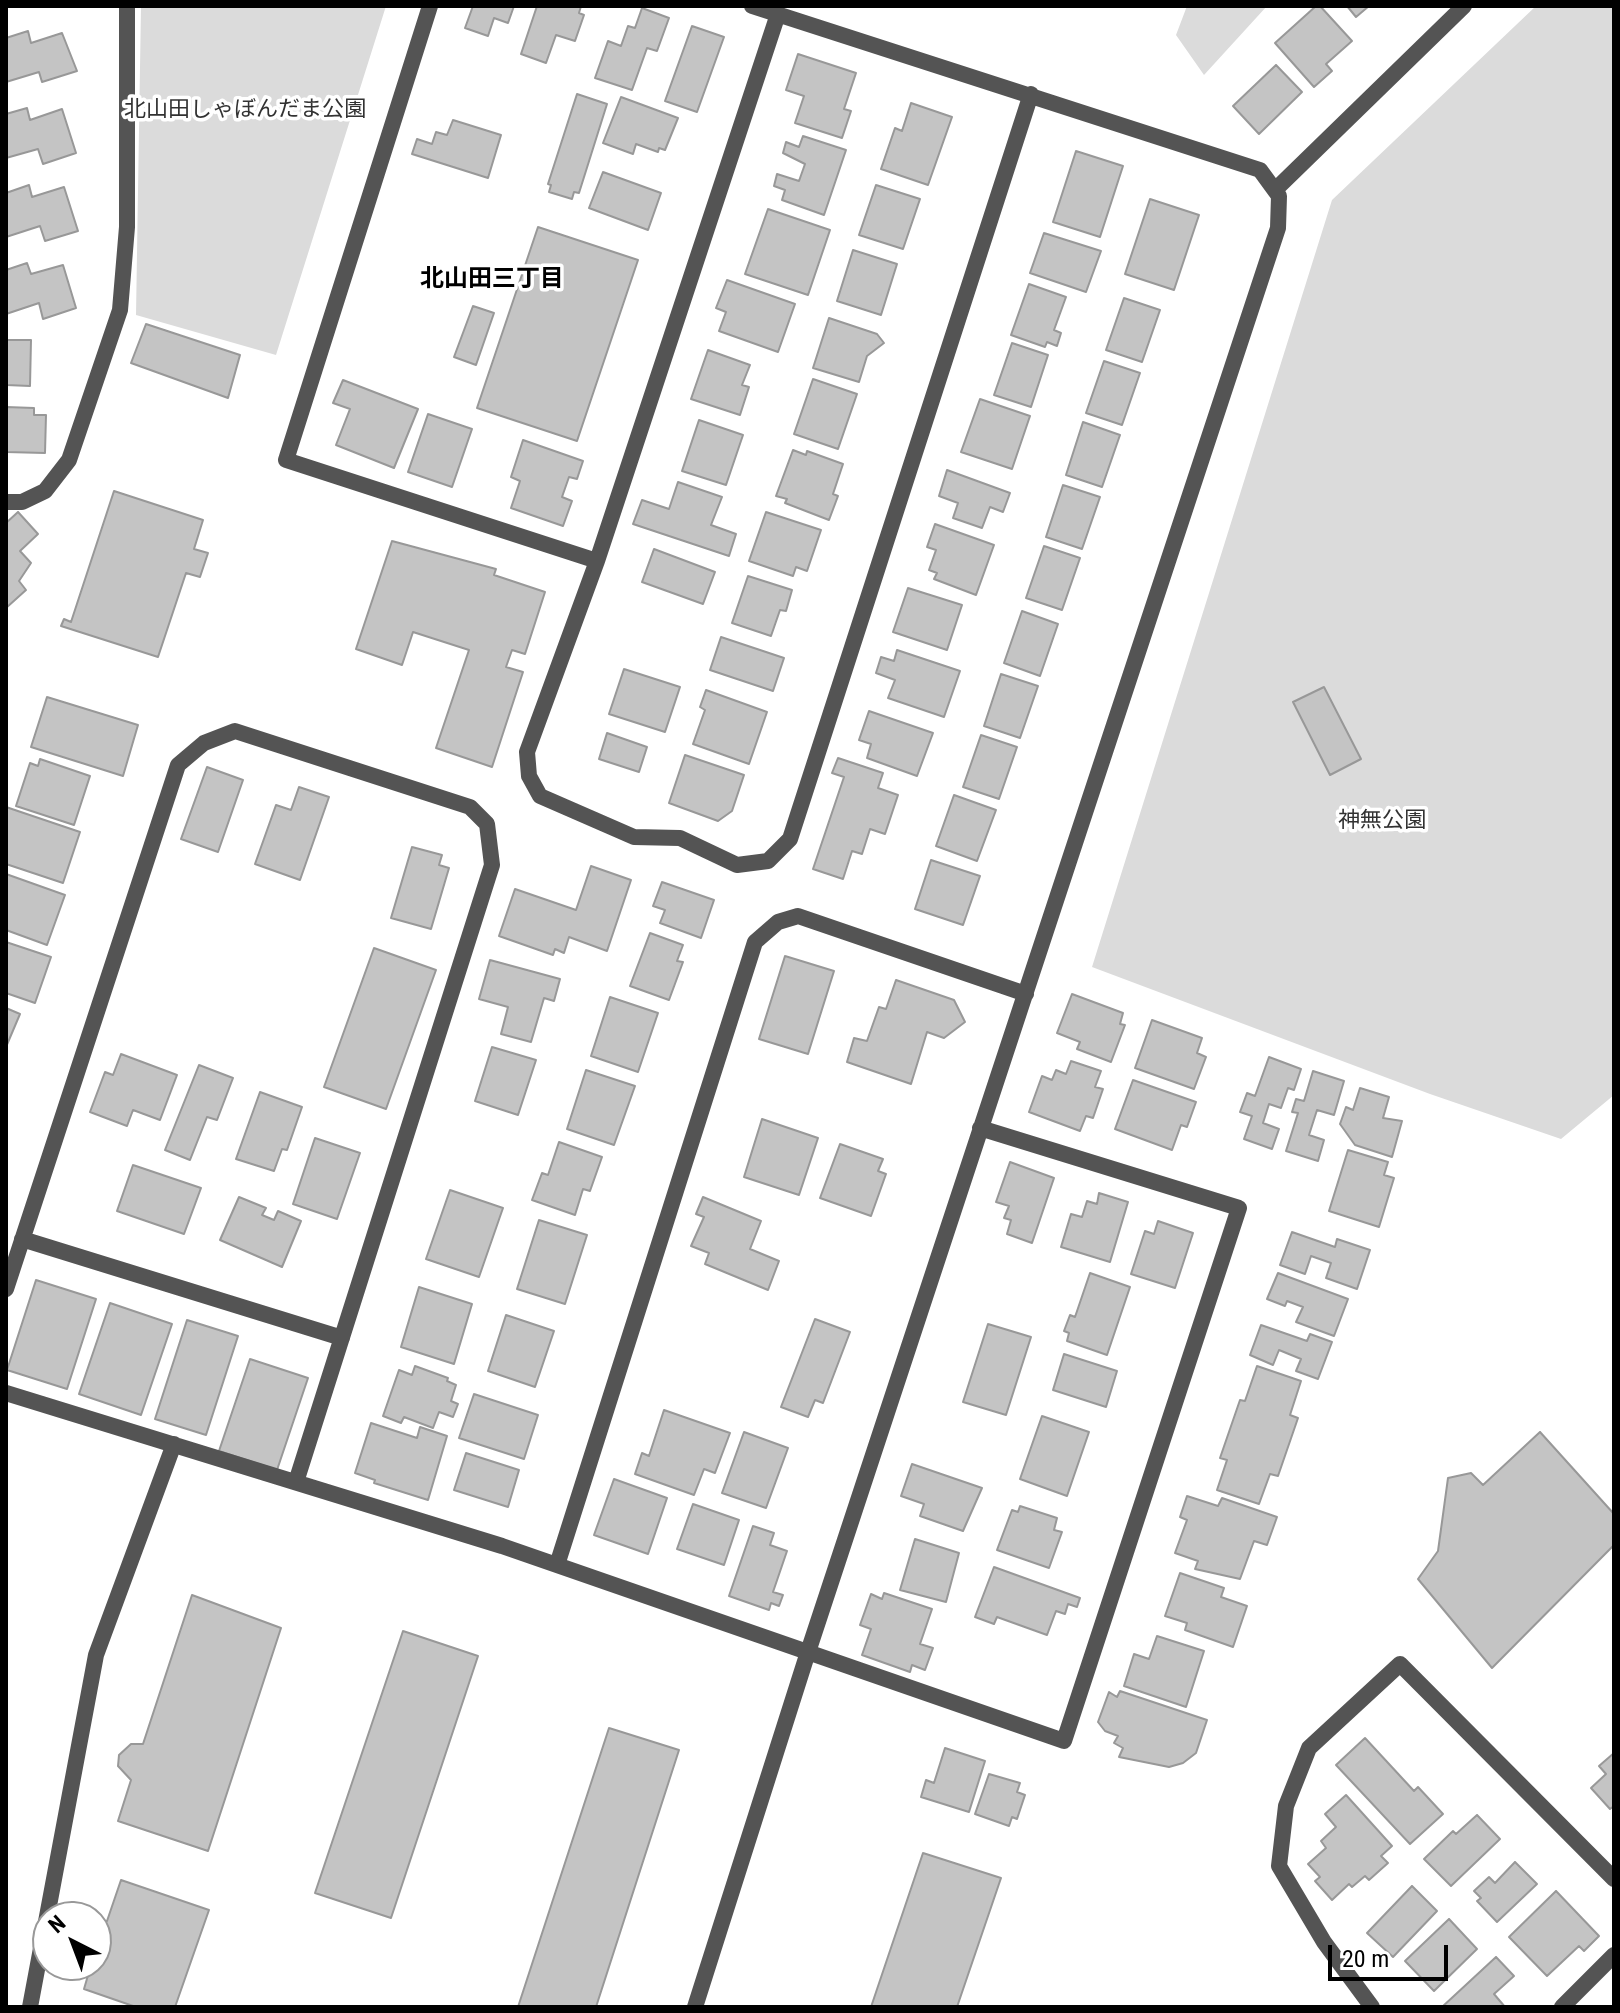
<!DOCTYPE html>
<html>
<head>
<meta charset="utf-8">
<style>
  body { margin:0 }
  #map { position:relative; width:1620px; height:2013px; overflow:hidden; background:#fff; font-family:"Roboto Condensed",sans-serif }
  canvas { display:block }
  .frame { position:absolute; inset:0; border:8px solid #000; pointer-events:none }
  .north { position:absolute; left:32px; top:1901px; width:80px; height:80px; box-sizing:border-box; background:#fff; border:2px solid #999; border-radius:50%; rotate:318deg; font-size:22px; font-weight:700; line-height:32px; text-align:center; color:#000 }
  .north::after { content:''; display:block; margin:auto; width:28px; height:36px; background:#000; clip-path:polygon(50% 0,100% 100%,50% 72%,0 100%) }
  .scale { position:absolute; left:1328px; top:1945px; width:120px; height:36px; box-sizing:border-box; border:4px solid #000; border-top:0; padding-left:10px; font-size:24px; line-height:28px; white-space:nowrap; color:#000; -webkit-text-stroke:6px #fff; paint-order:stroke }
</style>
</head>
<body>
<div id="map">
<canvas width="1620" height="2013"></canvas>
<div class="frame"></div>
<div class="north">N</div>
<div class="scale">20 m</div>
</div>
<script>
const g = document.querySelector('canvas').getContext('2d');
g.lineJoin = 'round';
function fillPath(path, color) { g.fillStyle = color; g.fill(path, 'evenodd'); }
const shape = rows => new Path2D(rows.map(r => 'M' + r).join(''));
function strokePath(path, color, width, dash) { g.strokeStyle = color; g.lineWidth = width; g.lineCap = dash ? 'butt' : 'round'; g.setLineDash(dash || []); g.stroke(path); }
function drawText(font, color, halo, rows, align = 'center') {
  g.font = font + ' "Roboto Condensed","Noto Sans JP",sans-serif'; g.lineWidth = 7; g.setLineDash([]); g.textBaseline = 'middle'; g.strokeStyle = halo; g.fillStyle = color; for (const [text, x, y, turn = 0] of rows) {
    g.save(); g.translate(x, y); g.rotate((+turn || 0) * Math.PI / 180); g.textAlign = isNaN(turn) ? turn : align; if (halo) g.strokeText(text, 0, 0); g.fillText(text, 0, 0); g.restore();
  }
}
fillPath(shape([
  [141,6,386,6,276,355,136,315],
  [1187,6,1267,6,1204,75,1176,35],
  [1536,6,1614,8,1614,1095,1561,1139,1430,1094,1092,967,1332,200]
]), '#dbdbdb');
const building = shape([
  [473,6,514,6,508,23,494,18,488,36,465,28,473,6],
  [537,6,581,6,579,13,584,15,575,41,556,35,546,63,521,54,537,6],
  [1316,6,1320,6,1352,41,1326,64,1332,71,1314,87,1275,43,1316,6],
  [1347,6,1369,6,1356,17,1347,6],
  [642,8,669,18,657,51,647,48,632,90,595,78,608,41,621,46,628,26,635,28,642,8],
  [692,26,724,37,697,112,665,101,692,26],
  [28,31,31,43,62,33,77,71,42,82,39,72,6,82,6,38,28,31],
  [798,54,856,73,844,109,851,111,842,138,795,123,804,96,786,90,798,54],
  [1276,65,1302,92,1259,134,1233,106,1276,65],
  [577,94,607,104,579,193,574,192,572,199,549,192,551,185,548,184,577,94],
  [621,97,678,118,665,150,659,148,658,152,636,144,633,154,603,143,621,97],
  [911,103,952,117,928,185,881,169,895,128,902,131,911,103],
  [27,108,30,120,62,109,76,153,43,164,38,149,6,158,6,114,27,108],
  [453,120,501,135,488,178,412,154,417,139,432,144,436,132,447,135,453,120],
  [803,136,846,150,824,215,782,200,785,190,774,186,777,174,799,181,805,164,783,153,786,142,799,147,803,136],
  [1076,151,1123,166,1100,237,1053,222,1076,151],
  [603,172,661,193,648,230,589,208,603,172],
  [29,185,32,197,64,187,78,231,45,241,40,226,6,237,6,193,29,185],
  [876,185,920,199,903,249,859,235,876,185],
  [1150,199,1199,215,1174,290,1125,274,1150,199],
  [768,209,830,230,808,295,745,274,768,209],
  [538,227,638,260,577,441,477,408,538,227],
  [1044,233,1101,251,1086,292,1030,273,1044,233],
  [853,250,897,264,881,315,837,301,853,250],
  [27,263,31,274,63,265,76,308,43,319,39,303,6,314,6,270,27,263],
  [727,280,795,304,778,352,719,331,726,312,716,308,727,280],
  [1029,284,1066,297,1054,330,1061,333,1057,346,1047,342,1045,347,1011,335,1029,284],
  [1124,298,1160,310,1142,362,1106,350,1124,298],
  [473,306,494,313,476,365,454,357,473,306],
  [829,318,877,334,884,343,867,356,859,382,813,368,829,318],
  [146,324,240,355,228,398,131,363,146,324],
  [6,340,31,340,30,386,6,385,6,340],
  [1012,343,1048,355,1031,407,994,395,1012,343],
  [708,350,750,365,742,385,749,387,740,415,691,399,708,350],
  [1104,361,1140,373,1122,425,1086,413,1104,361],
  [813,379,857,394,838,449,794,434,813,379],
  [343,380,418,409,394,468,336,445,350,409,333,403,343,380],
  [980,399,1030,416,1012,469,961,452,980,399],
  [6,407,34,408,34,415,46,415,45,453,6,452,6,407],
  [428,414,472,429,452,487,408,472,428,414],
  [699,420,743,435,726,485,682,471,699,420],
  [1083,422,1120,435,1102,487,1066,475,1083,422],
  [523,440,583,461,577,479,569,477,562,497,572,501,563,526,511,508,520,481,511,477,523,440],
  [793,450,806,455,807,451,843,464,833,494,838,496,829,520,785,503,787,499,776,496,793,450],
  [947,470,1010,493,1003,512,990,507,982,528,953,518,958,503,939,496,947,470],
  [678,482,722,497,711,525,736,534,729,556,633,524,642,500,669,509,678,482],
  [1063,485,1100,497,1082,549,1046,537,1063,485],
  [114,491,203,520,194,549,208,553,200,577,186,573,158,657,61,626,64,619,71,622,114,491],
  [18,512,38,534,20,551,31,563,19,581,26,590,6,608,6,523,18,512],
  [766,512,821,530,807,571,796,567,793,576,749,561,766,512],
  [935,524,994,545,976,595,934,579,937,573,929,570,936,550,927,547,935,524],
  [392,541,496,569,494,575,545,592,525,654,512,650,506,667,523,672,492,767,436,748,469,650,413,632,402,665,356,649,392,541],
  [1044,546,1080,558,1062,610,1026,598,1044,546],
  [654,549,715,572,703,604,642,582,654,549],
  [748,576,792,590,786,611,780,610,771,636,732,623,748,576],
  [908,588,962,605,947,650,893,632,908,588],
  [1022,611,1058,624,1040,676,1004,663,1022,611],
  [721,637,784,658,773,691,710,670,721,637],
  [897,650,960,671,944,717,888,698,895,680,876,673,881,657,894,661,897,650],
  [624,669,680,687,665,732,609,714,624,669],
  [1001,674,1038,686,1020,738,984,726,1001,674],
  [1324,687,1361,759,1330,775,1293,702,1324,687],
  [706,690,767,712,749,764,693,744,705,710,700,707,706,690],
  [47,697,138,725,123,776,31,747,47,697],
  [869,711,933,733,917,776,867,758,871,744,859,740,869,711],
  [607,733,647,747,639,772,599,759,607,733],
  [981,735,1017,747,999,799,963,787,981,735],
  [685,755,744,775,732,811,718,821,669,803,685,755],
  [838,758,883,773,878,788,898,795,885,834,870,829,862,854,852,851,843,879,813,869,844,777,832,773,838,758],
  [40,759,90,776,74,825,16,806,30,763,38,766,40,759],
  [207,767,243,780,218,852,181,839,207,767],
  [299,787,329,797,300,880,255,864,276,805,291,810,299,787],
  [954,795,996,810,977,861,936,846,954,795],
  [6,807,80,832,63,883,6,864,6,807],
  [412,847,442,855,439,865,449,868,431,929,391,918,412,847],
  [931,860,980,876,963,925,915,909,931,860],
  [591,866,631,880,607,951,569,937,564,953,555,949,553,955,499,936,515,889,576,910,591,866],
  [6,874,65,895,47,945,6,930,6,874],
  [662,882,714,900,701,938,660,923,665,910,653,906,662,882],
  [650,933,683,945,677,961,683,962,669,1000,630,986,650,933],
  [6,942,51,957,35,1003,6,993,6,942],
  [374,948,436,970,386,1109,324,1087,374,948],
  [785,956,834,971,808,1054,759,1039,785,956],
  [490,960,560,979,554,1001,544,998,531,1042,501,1034,508,1007,479,999,490,960],
  [896,980,954,1000,965,1022,944,1038,927,1032,911,1084,847,1062,854,1038,867,1041,879,1007,886,1009,896,980],
  [1072,994,1123,1013,1120,1024,1125,1025,1111,1062,1077,1049,1080,1042,1057,1033,1072,994],
  [610,997,658,1013,638,1072,591,1056,610,997],
  [6,1008,20,1014,6,1047,6,1008],
  [1152,1020,1202,1038,1197,1053,1206,1057,1194,1089,1135,1068,1152,1020],
  [492,1047,536,1060,518,1115,475,1101,492,1047],
  [121,1054,177,1075,160,1120,133,1110,127,1126,90,1112,105,1072,113,1075,121,1054],
  [1269,1057,1301,1069,1294,1090,1288,1088,1281,1108,1269,1104,1263,1123,1279,1129,1272,1149,1244,1139,1252,1116,1240,1112,1247,1093,1255,1096,1269,1057],
  [1071,1061,1101,1071,1095,1087,1103,1089,1093,1118,1086,1116,1080,1131,1029,1112,1042,1076,1052,1080,1056,1070,1066,1074,1071,1061],
  [199,1065,233,1078,217,1120,207,1117,190,1160,165,1150,199,1065],
  [586,1070,635,1086,614,1145,567,1129,586,1070],
  [1313,1071,1344,1081,1334,1115,1317,1110,1309,1135,1324,1140,1318,1161,1286,1151,1298,1113,1292,1112,1296,1099,1304,1101,1313,1071],
  [1133,1080,1196,1102,1187,1127,1181,1125,1172,1150,1115,1129,1133,1080],
  [1360,1088,1389,1097,1383,1118,1402,1121,1392,1157,1355,1145,1340,1124,1346,1107,1353,1110,1360,1088],
  [260,1092,302,1107,287,1150,282,1149,274,1171,236,1159,260,1092],
  [762,1119,818,1138,799,1195,744,1177,762,1119],
  [315,1138,360,1153,337,1219,293,1204,315,1138],
  [559,1142,602,1157,590,1191,583,1189,575,1215,532,1200,542,1173,548,1175,559,1142],
  [840,1144,883,1159,878,1171,886,1174,871,1216,820,1198,840,1144],
  [1348,1150,1388,1162,1384,1175,1394,1178,1379,1227,1329,1211,1348,1150],
  [1010,1162,1054,1178,1032,1243,1007,1234,1011,1220,1004,1218,1009,1206,996,1202,1010,1162],
  [133,1165,201,1188,184,1234,117,1211,133,1165],
  [450,1190,503,1208,479,1277,426,1259,450,1190],
  [1099,1193,1128,1202,1110,1262,1061,1247,1071,1214,1082,1217,1087,1201,1097,1204,1099,1193],
  [239,1197,266,1208,262,1215,274,1220,278,1211,301,1221,282,1267,220,1240,239,1197],
  [703,1197,761,1221,750,1249,779,1261,768,1290,705,1264,709,1253,691,1246,704,1217,696,1214,703,1197],
  [539,1220,587,1235,565,1304,517,1289,539,1220],
  [1158,1221,1193,1233,1175,1288,1131,1274,1145,1231,1154,1234,1158,1221],
  [1292,1232,1335,1247,1337,1239,1370,1250,1357,1289,1326,1278,1331,1263,1311,1256,1305,1274,1280,1265,1292,1232],
  [1090,1273,1130,1287,1107,1355,1067,1341,1069,1333,1064,1331,1070,1315,1075,1317,1090,1273],
  [1278,1273,1348,1299,1334,1336,1296,1322,1303,1307,1287,1301,1285,1306,1267,1299,1278,1273],
  [36,1280,96,1299,67,1389,7,1370,36,1280],
  [419,1287,472,1304,454,1364,401,1347,419,1287],
  [110,1303,172,1324,141,1415,79,1394,110,1303],
  [506,1315,554,1331,535,1387,488,1371,506,1315],
  [815,1319,850,1332,823,1403,815,1400,808,1417,781,1407,815,1319],
  [187,1320,238,1336,206,1435,155,1419,187,1320],
  [988,1324,1031,1337,1006,1415,963,1402,988,1324],
  [1261,1325,1307,1341,1310,1334,1332,1342,1318,1379,1296,1371,1301,1359,1279,1350,1273,1365,1250,1355,1261,1325],
  [1064,1354,1117,1371,1106,1407,1053,1390,1064,1354],
  [250,1359,308,1378,277,1470,219,1451,250,1359],
  [415,1366,448,1378,447,1381,456,1385,451,1401,458,1404,453,1417,439,1412,433,1428,404,1417,401,1423,383,1416,399,1370,412,1375,415,1366],
  [1257,1366,1301,1381,1290,1415,1298,1418,1278,1476,1270,1474,1259,1504,1217,1490,1227,1460,1220,1458,1240,1400,1245,1401,1257,1366],
  [474,1394,538,1415,524,1459,459,1438,474,1394],
  [664,1410,730,1433,715,1473,704,1469,694,1495,635,1474,642,1453,649,1456,664,1410],
  [1042,1416,1089,1432,1067,1496,1020,1479,1042,1416],
  [371,1423,417,1438,420,1427,447,1436,428,1500,374,1483,375,1480,355,1473,371,1423],
  [744,1432,788,1448,766,1508,722,1493,744,1432],
  [1540,1432,1614,1514,1614,1545,1492,1668,1418,1579,1438,1551,1448,1478,1471,1473,1483,1485,1540,1432],
  [466,1453,519,1470,508,1507,454,1490,466,1453],
  [912,1464,982,1488,963,1531,920,1516,924,1504,901,1496,912,1464],
  [614,1479,667,1498,648,1554,594,1535,614,1479],
  [1187,1496,1218,1506,1222,1498,1277,1517,1267,1545,1254,1541,1240,1579,1195,1569,1198,1561,1175,1553,1187,1520,1180,1517,1187,1496],
  [693,1504,739,1520,724,1565,677,1549,693,1504],
  [1020,1506,1057,1518,1054,1530,1062,1532,1049,1568,997,1550,1012,1510,1018,1512,1020,1506],
  [753,1526,774,1533,770,1545,787,1551,773,1592,783,1595,779,1606,771,1603,769,1610,729,1596,753,1526],
  [915,1539,959,1553,946,1602,900,1590,915,1539],
  [994,1567,1080,1598,1077,1607,1068,1604,1065,1614,1056,1611,1047,1635,997,1617,994,1624,975,1617,994,1567],
  [1180,1573,1224,1588,1221,1597,1247,1606,1233,1647,1185,1630,1187,1623,1165,1616,1180,1573],
  [884,1593,932,1609,920,1644,933,1648,925,1670,912,1665,910,1672,862,1655,871,1629,860,1625,871,1594,882,1599,884,1593],
  [192,1595,281,1628,208,1851,118,1821,131,1780,118,1766,119,1755,131,1744,143,1744,192,1595],
  [403,1631,478,1656,391,1918,315,1893,403,1631],
  [1157,1636,1204,1651,1186,1707,1124,1686,1134,1654,1149,1659,1157,1636],
  [1120,1691,1207,1720,1196,1753,1183,1763,1169,1767,1119,1757,1123,1748,1114,1743,1118,1736,1105,1731,1098,1722,1109,1692,1117,1697,1120,1691],
  [609,1728,679,1750,596,2007,518,2007,609,1728],
  [1365,1738,1414,1791,1418,1787,1443,1814,1410,1844,1336,1765,1365,1738],
  [945,1748,985,1761,969,1812,921,1797,926,1780,934,1783,945,1748],
  [1614,1753,1614,1806,1610,1809,1591,1788,1606,1774,1599,1766,1614,1753],
  [989,1774,1020,1783,1017,1792,1025,1795,1017,1819,1012,1817,1009,1826,975,1814,989,1774],
  [1346,1795,1392,1846,1381,1856,1388,1863,1369,1880,1365,1876,1352,1887,1349,1884,1332,1900,1315,1881,1320,1877,1308,1864,1326,1848,1321,1841,1336,1827,1325,1814,1346,1795],
  [1477,1815,1500,1839,1451,1886,1424,1859,1453,1831,1456,1834,1477,1815],
  [923,1853,1001,1878,957,2007,871,2007,923,1853],
  [1515,1862,1537,1884,1497,1922,1477,1901,1481,1898,1474,1891,1489,1877,1495,1883,1515,1862],
  [121,1880,209,1910,175,2007,136,2007,84,1989,91,1965,96,1965,96,1923,107,1921,121,1880],
  [1412,1886,1437,1911,1393,1957,1367,1933,1412,1886],
  [1556,1891,1599,1936,1584,1951,1579,1946,1547,1976,1509,1937,1556,1891],
  [1449,1919,1477,1949,1434,1991,1405,1961,1449,1919],
  [1496,1957,1514,1976,1494,1994,1505,2007,1442,2007,1496,1957]
]);
fillPath(building, '#c4c4c4');
strokePath(building, '#989898', 2);
strokePath(shape([
  [430,6,286,460,597,561],
  [778,14,597,561,527,752,529,776,540,796,634,837,680,838,737,865,768,861,790,839,1031,94],
  [1275,190,1464,6],
  [6,502,22,502,45,491,69,460,120,310,127,227,127,6],
  [22,1239,342,1338],
  [6,1289,178,765,204,743,235,731,470,807,487,824,492,865,296,1482],
  [6,1393,502,1546,1064,1741,1239,1208,980,1128],
  [557,1565,755,942,778,922,798,916,1026,994],
  [30,2007,96,1655,174,1444],
  [695,2007,808,1652,1278,228,1279,196,1260,170,752,6],
  [1372,2007,1324,1942,1279,1866,1286,1806,1309,1748,1400,1664,1614,1879],
  [1562,2007,1614,1955]
]), '#545454', 16);
drawText('22px', '#323232', '#fff', [
  ["北山田しゃぼんだま公園",245,110],
  ["神無公園",1382,821]
]);
drawText('bold 24px', '#000', '#fff', [
  ["北山田三丁目",492,280]
]);
</script>
</body>
</html>
